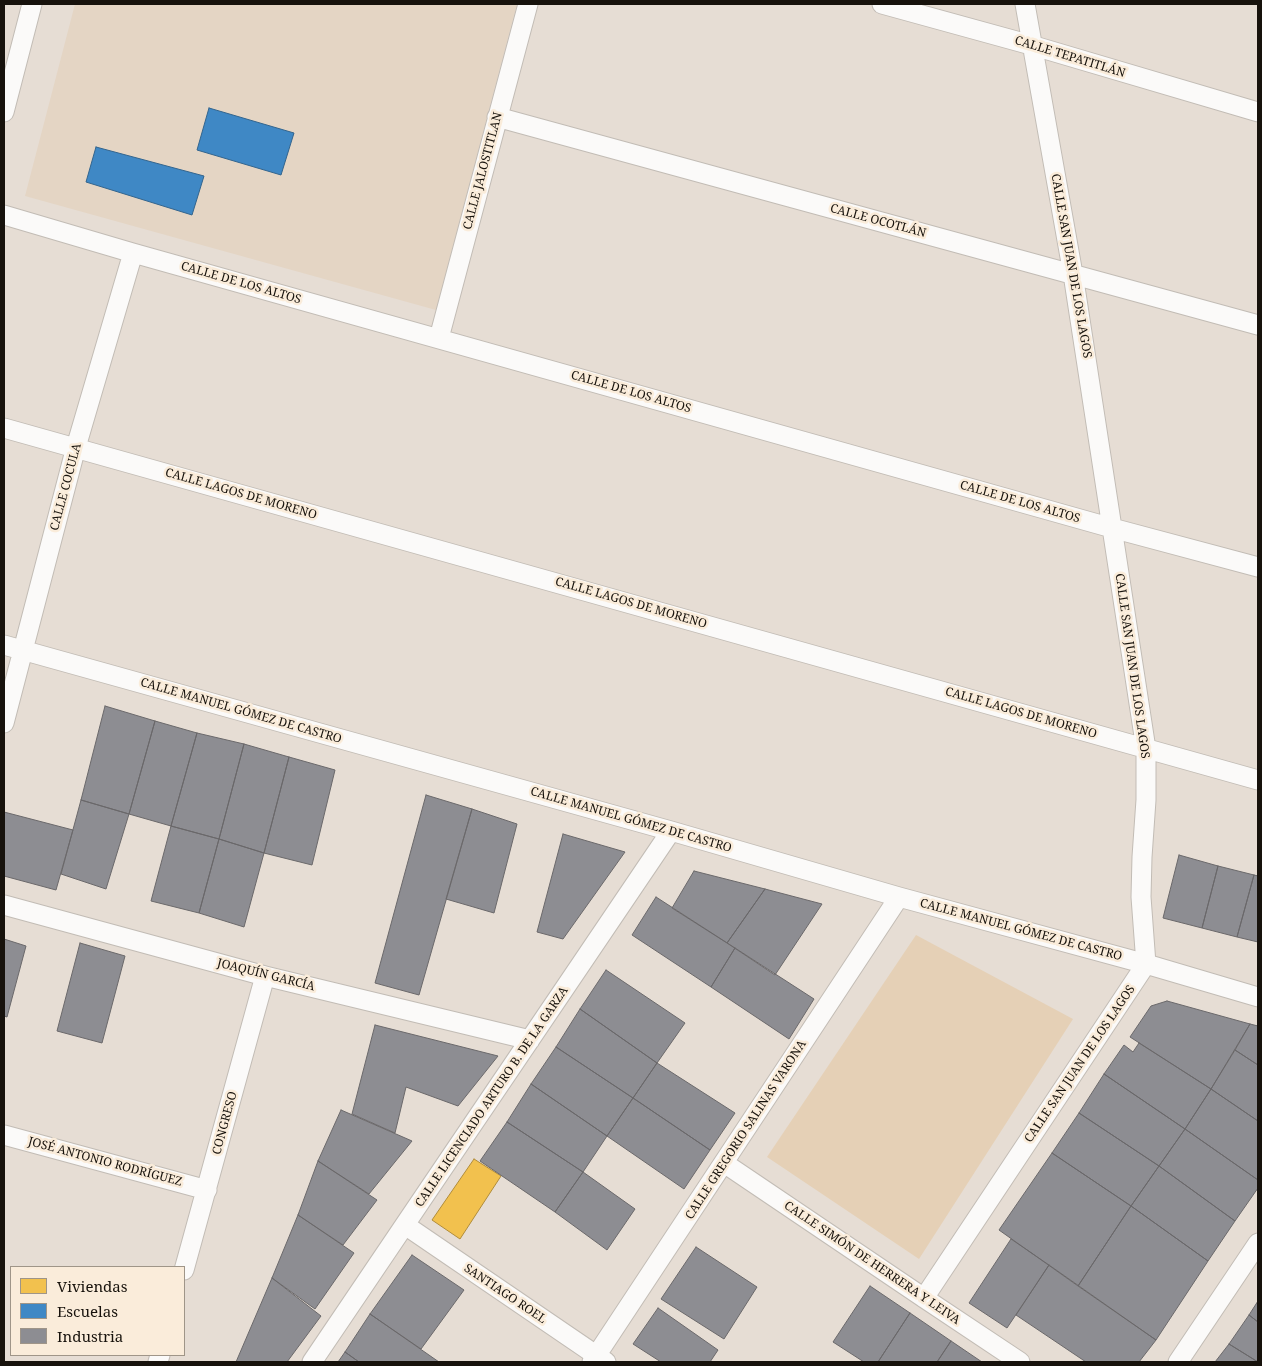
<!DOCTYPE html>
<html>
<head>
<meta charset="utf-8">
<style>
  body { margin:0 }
  #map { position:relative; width:1262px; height:1366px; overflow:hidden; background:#e6ddd4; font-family:"Noto Serif",serif }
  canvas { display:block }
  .frame { position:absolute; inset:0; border:5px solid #17120c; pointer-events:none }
  .legend { position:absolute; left:10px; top:1266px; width:175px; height:90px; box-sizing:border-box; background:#faecda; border:1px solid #9f9588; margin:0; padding:6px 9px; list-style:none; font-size:15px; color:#17120c }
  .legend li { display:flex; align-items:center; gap:10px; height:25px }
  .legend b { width:25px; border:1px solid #9f9588 }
</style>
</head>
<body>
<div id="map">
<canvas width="1262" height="1366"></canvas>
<div class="frame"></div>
<ul class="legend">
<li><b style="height:14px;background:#f2c14e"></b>Viviendas</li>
<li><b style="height:14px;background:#3f88c5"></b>Escuelas</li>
<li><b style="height:14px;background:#8d8d92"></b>Industria</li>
</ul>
</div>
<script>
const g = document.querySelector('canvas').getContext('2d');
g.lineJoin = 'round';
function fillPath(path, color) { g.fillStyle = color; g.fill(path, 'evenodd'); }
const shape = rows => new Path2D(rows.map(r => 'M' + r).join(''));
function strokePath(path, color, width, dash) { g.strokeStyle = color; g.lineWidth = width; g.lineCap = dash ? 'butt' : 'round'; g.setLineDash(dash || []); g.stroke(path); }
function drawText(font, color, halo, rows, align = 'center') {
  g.font = font + ' "Noto Serif",serif'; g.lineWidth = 5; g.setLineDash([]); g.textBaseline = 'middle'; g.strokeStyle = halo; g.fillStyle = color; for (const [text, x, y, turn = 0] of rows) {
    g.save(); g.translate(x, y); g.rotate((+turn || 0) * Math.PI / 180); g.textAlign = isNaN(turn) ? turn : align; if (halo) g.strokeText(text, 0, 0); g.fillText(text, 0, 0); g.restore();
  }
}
fillPath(shape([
  [75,4,517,4,436,310,25,196]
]), '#e4d5c4');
fillPath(shape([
  [916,935,1073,1019,919,1259,767,1157]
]), '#e5d0b6');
const homes = shape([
  [474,1159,501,1176,460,1239,432,1220,474,1159]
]);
fillPath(homes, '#f2c14e');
strokePath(homes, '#b08c3a', 1);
const schools = shape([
  [209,108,294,133,281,175,197,150,209,108],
  [96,147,204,176,192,215,86,182,96,147]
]);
fillPath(schools, '#3f88c5');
strokePath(schools, '#33658e', 1);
const industry = shape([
  [105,706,155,721,129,814,81,800,105,706],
  [155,721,197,733,171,826,129,814,155,721],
  [197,733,244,744,219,839,171,826,197,733],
  [244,744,289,757,264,853,219,839,244,744],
  [289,757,335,770,312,865,264,853,289,757],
  [426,795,472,809,419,995,375,983,426,795],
  [81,800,129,814,106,889,61,874,81,800],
  [472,809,517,824,494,913,446,899,472,809],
  [4,812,73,830,56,890,4,876,4,812],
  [171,826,219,839,199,913,151,901,171,826],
  [563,834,625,852,563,939,537,932,563,834],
  [219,839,264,853,244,927,199,913,219,839],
  [1179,855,1218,866,1202,928,1163,918,1179,855],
  [1218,866,1254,875,1237,937,1202,928,1218,866],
  [694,871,765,889,727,943,672,908,694,871],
  [1254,875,1258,876,1258,942,1237,937,1254,875],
  [765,889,822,904,775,975,727,943,765,889],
  [656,897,735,948,711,987,632,935,656,897],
  [4,939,26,946,7,1017,4,1016,4,939],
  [80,943,125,956,102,1043,57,1031,80,943],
  [735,948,814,999,789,1039,711,987,735,948],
  [606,970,685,1023,657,1063,580,1009,606,970],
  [1167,1001,1250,1024,1211,1089,1130,1037,1151,1006,1167,1001],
  [580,1009,657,1063,633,1098,556,1047,580,1009],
  [1250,1024,1258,1026,1258,1065,1235,1050,1250,1024],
  [375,1025,498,1056,458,1106,406,1087,395,1133,352,1114,375,1025],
  [1139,1043,1211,1089,1185,1129,1104,1074,1124,1045,1133,1052,1139,1043],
  [556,1047,633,1098,607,1136,531,1084,556,1047],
  [1235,1050,1258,1065,1258,1121,1211,1089,1235,1050],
  [657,1063,735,1113,710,1150,633,1098,657,1063],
  [1104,1074,1185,1129,1159,1166,1079,1113,1104,1074],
  [531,1084,607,1136,583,1172,507,1122,531,1084],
  [1211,1089,1258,1121,1258,1180,1185,1129,1211,1089],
  [633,1098,710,1150,684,1189,607,1136,633,1098],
  [341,1110,412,1141,369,1194,318,1161,341,1110],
  [1079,1113,1159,1166,1131,1206,1052,1153,1079,1113],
  [507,1122,583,1172,555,1212,480,1161,507,1122],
  [1185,1129,1258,1180,1258,1188,1235,1221,1159,1166,1185,1129],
  [1052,1153,1131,1206,1078,1286,999,1230,1052,1153],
  [318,1161,377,1200,343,1245,298,1215,318,1161],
  [1159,1166,1235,1221,1208,1261,1131,1206,1159,1166],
  [583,1172,635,1209,607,1250,555,1212,583,1172],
  [1131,1206,1208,1261,1156,1340,1078,1286,1131,1206],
  [298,1215,354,1253,315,1309,272,1278,298,1215],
  [1011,1239,1049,1265,1007,1328,969,1303,1011,1239],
  [696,1247,757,1287,724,1339,661,1299,696,1247],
  [412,1255,464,1290,421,1349,370,1314,412,1255],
  [1049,1265,1156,1340,1139,1362,1086,1362,1016,1315,1049,1265],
  [272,1278,321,1316,287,1362,236,1362,272,1278],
  [870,1286,910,1313,878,1362,864,1362,833,1342,870,1286],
  [1258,1301,1258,1322,1249,1315,1258,1301],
  [658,1308,718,1350,710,1362,661,1362,633,1344,658,1308],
  [910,1313,951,1341,937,1362,878,1362,910,1313],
  [370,1314,439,1362,359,1362,345,1352,370,1314],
  [1249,1315,1258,1322,1258,1362,1229,1344,1249,1315],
  [951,1341,982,1362,937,1362,951,1341],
  [1229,1344,1258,1362,1215,1362,1229,1344],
  [345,1352,359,1362,338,1362,345,1352]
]);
fillPath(industry, '#8d8d92');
strokePath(industry, '#6a686a', 1);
const minor = shape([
  [882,4,1031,45,1258,112],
  [4,112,32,4],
  [497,117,1258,325],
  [4,215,133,253,1112,528,1258,567],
  [439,338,528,4],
  [4,428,1258,780],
  [4,645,671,831,899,897,1146,964,1258,997],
  [4,723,76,447,133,253],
  [4,905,265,976,530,1040],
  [4,1135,207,1190],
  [724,1163,924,1298,1020,1362],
  [405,1225,606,1362],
  [184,1270,265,976],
  [924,1298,1146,964,1141,897,1142,857,1146,800,1146,749,1073,274,1025,4],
  [158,1362,160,1355],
  [312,1362,671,831],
  [592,1362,899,897],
  [1178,1362,1258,1243]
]);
strokePath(minor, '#c2bcb5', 21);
strokePath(minor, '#fbfaf9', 19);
drawText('12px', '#17120c', '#faecda', [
  ["CALLE TEPATITLÁN",1070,57,17],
  ["CALLE JALOSTITLAN",483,171,-75],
  ["CALLE OCOTLÁN",878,221,15],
  ["CALLE SAN JUAN DE LOS LAGOS",1071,266,80],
  ["CALLE DE LOS ALTOS",241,283,16],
  ["CALLE DE LOS ALTOS",631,392,16],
  ["CALLE COCULA",66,487,-75],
  ["CALLE LAGOS DE MORENO",241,494,16],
  ["CALLE DE LOS ALTOS",1020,502,16],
  ["CALLE LAGOS DE MORENO",631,603,16],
  ["CALLE SAN JUAN DE LOS LAGOS",1132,666,82],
  ["CALLE MANUEL GÓMEZ DE CASTRO",241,711,16],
  ["CALLE LAGOS DE MORENO",1021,713,16],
  ["CALLE MANUEL GÓMEZ DE CASTRO",631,820,16],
  ["CALLE MANUEL GÓMEZ DE CASTRO",1021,930,15],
  ["JOAQUÍN GARCÍA",266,975,14],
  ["CALLE SAN JUAN DE LOS LAGOS",1080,1064,-56],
  ["CALLE LICENCIADO ARTURO B. DE LA GARZA",492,1097,-56],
  ["CONGRESO",225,1123,-75],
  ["CALLE GREGORIO SALINAS VARONA",746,1130,-57],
  ["JOSÉ ANTONIO RODRÍGUEZ",105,1162,15],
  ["CALLE SIMÓN DE HERRERA Y LEIVA",872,1263,34],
  ["SANTIAGO ROEL",505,1294,34]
]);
</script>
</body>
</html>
